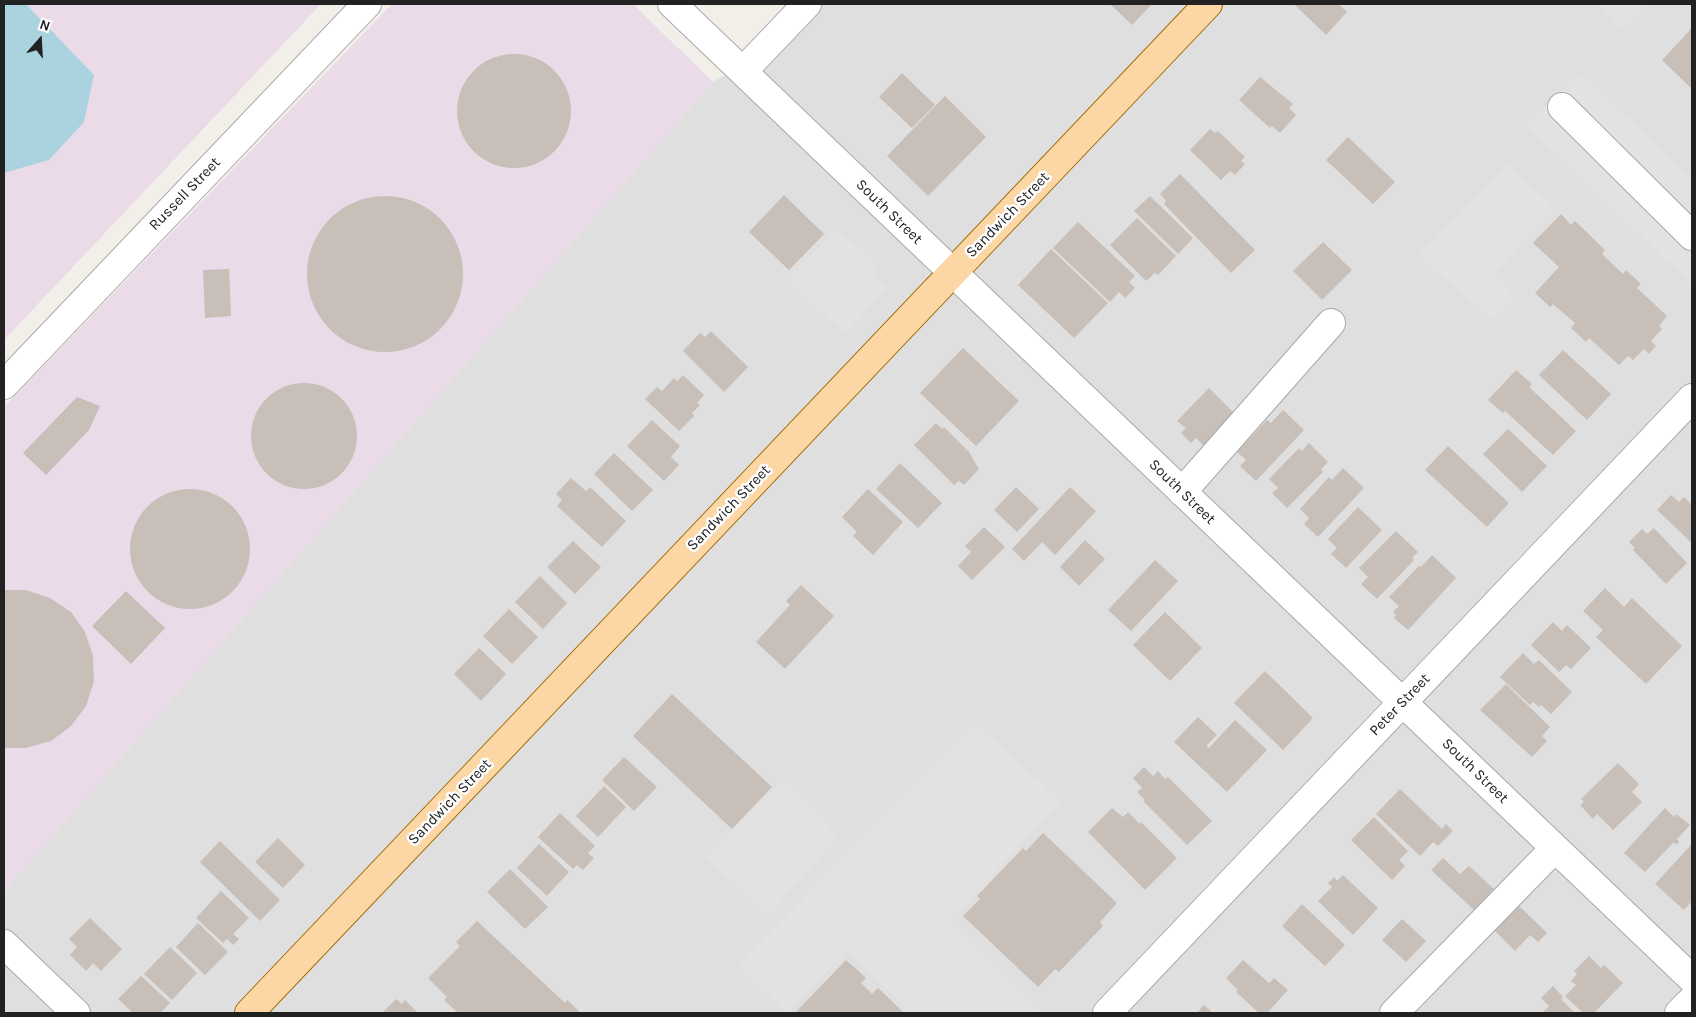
<!DOCTYPE html>
<html>
<head>
<meta charset="utf-8">
<style>
  body { margin:0 }
  #map { position:relative; width:1696px; height:1017px; overflow:hidden; background:#f2efe9; font-family:Karla,sans-serif }
  canvas { display:block }
  .frame { position:absolute; inset:0; border:5px solid #222; pointer-events:none }
  .north { position:absolute; left:15px; top:15px; width:50px; height:50px; -webkit-text-stroke:4px #fff; paint-order:stroke; rotate:19deg; font-size:14px; font-weight:700; line-height:20px; text-align:center; color:#222 }
  .north::after { content:''; display:block; margin:auto; width:18px; height:22px; background:#222; clip-path:polygon(50% 0,100% 100%,50% 72%,0 100%) }
</style>
</head>
<body>
<div id="map">
<canvas width="1696" height="1017"></canvas>
<div class="frame"></div>
<div class="north">N</div>
</div>
<script>
const g = document.querySelector('canvas').getContext('2d');
g.lineJoin = 'round';
function fillPath(path, color) { g.fillStyle = color; g.fill(path, 'evenodd'); }
const shape = rows => new Path2D(rows.map(r => 'M' + r).join(''));
function strokePath(path, color, width, dash) { g.strokeStyle = color; g.lineWidth = width; g.lineCap = dash ? 'butt' : 'round'; g.setLineDash(dash || []); g.stroke(path); }
function drawText(font, color, halo, rows, align = 'center') {
  g.font = font + ' Karla,sans-serif'; g.lineWidth = 5; g.setLineDash([]); g.textBaseline = 'middle'; g.strokeStyle = halo; g.fillStyle = color; for (const [text, x, y, turn = 0] of rows) {
    g.save(); g.translate(x, y); g.rotate((+turn || 0) * Math.PI / 180); g.textAlign = isNaN(turn) ? turn : align; if (halo) g.strokeText(text, 0, 0); g.fillText(text, 0, 0); g.restore();
  }
}
fillPath(shape([
  [811,4,1692,4,1692,1013,4,1013,4,891,713,82,764,54]
]), '#e0dfdf');
fillPath(shape([
  [26,4,321,4,4,340,4,173,49,160,94,75],
  [392,4,633,4,713,82,4,891,4,407]
]), '#ebdbe8');
fillPath(shape([
  [1597,4,1648,4,1621,31],
  [1580,73,1692,178,1692,285,1526,125],
  [1507,163,1555,208,1494,274,1515,297,1493,320,1418,256],
  [837,228,879,267,873,274,888,288,845,334,788,281],
  [976,723,1062,802,948,921,1043,1013,910,1013,847,951,787,1013,737,965],
  [785,779,839,837,768,916,706,857]
]), '#e2e2e2');
fillPath(shape([
  [4,4,26,4,94,75,84,122,49,160,4,173]
]), '#aad3df');
fillPath(shape([
  [1110,4,1152,4,1132,25],
  [1294,4,1338,4,1347,12,1326,35],
  [1692,28,1692,89,1662,60],
  '457 111a57 57 0 1 1 114 0a57 57 0 1 1-114 0Z',
  [902,73,935,105,912,128,879,97],
  [1260,77,1293,104,1289,108,1296,115,1280,133,1272,126,1270,128,1239,100],
  [945,96,986,137,928,196,887,156],
  [1210,129,1215,133,1218,131,1245,157,1241,161,1245,164,1235,175,1230,171,1221,180,1190,150],
  [1348,137,1395,182,1373,204,1326,160],
  [1180,174,1255,250,1231,273,1164,204,1166,201,1160,194],
  [784,195,824,234,789,270,749,232],
  [1150,196,1193,238,1178,254,1134,211],
  '307 274a78 78 0 1 1 156 0a78 78 0 1 1-156 0Z',
  [1561,214,1571,225,1575,221,1605,250,1602,254,1623,274,1626,270,1641,284,1637,288,1667,316,1659,326,1662,329,1651,341,1656,346,1649,354,1644,349,1633,360,1628,356,1619,365,1589,338,1586,342,1571,328,1575,323,1553,304,1550,307,1535,293,1559,267,1533,243],
  [1137,218,1176,256,1158,275,1155,273,1146,281,1110,245],
  [1078,222,1135,276,1129,282,1135,288,1125,298,1119,292,1110,302,1053,248],
  [1323,242,1352,270,1322,300,1293,271],
  [1051,249,1108,303,1074,338,1018,285],
  [229,269,231,316,205,318,203,270],
  [711,331,748,367,724,392,683,351,700,333,705,337],
  [963,348,1019,401,976,446,920,393],
  [1563,350,1611,394,1587,420,1539,375],
  [1516,370,1532,384,1529,387,1576,431,1553,455,1505,411,1503,413,1488,400],
  [683,375,704,395,697,403,700,405,692,413,694,416,679,431,645,399,657,387,662,391,674,378,677,381],
  '251 436a53 53 0 1 1 106 0a53 53 0 1 1-106 0Z',
  [1209,388,1237,416,1206,448,1196,438,1191,443,1181,433,1186,428,1177,421],
  [77,397,100,406,89,430,46,475,23,453],
  [1283,410,1304,430,1256,481,1240,466,1246,460,1237,452,1267,420,1271,423],
  [652,420,680,446,671,457,679,465,664,481,627,446],
  [936,423,942,429,944,427,969,452,979,469,964,485,959,481,954,485,914,445],
  [1508,429,1547,466,1522,492,1483,454],
  [1309,443,1328,462,1321,469,1323,472,1287,508,1272,493,1278,488,1269,479,1299,448,1302,451],
  [1448,446,1509,503,1487,527,1425,470],
  [614,453,653,490,632,511,594,474],
  [900,463,942,503,918,528,876,489],
  [1343,468,1364,488,1318,537,1304,524,1309,518,1300,509,1329,477,1332,480],
  [571,478,586,491,590,487,626,521,602,547,557,506,562,500,556,494],
  [1016,487,1039,509,1017,532,994,510],
  [1070,487,1096,511,1055,555,1042,542,1024,561,1012,549],
  '130 549a60 60 0 1 1 120 0a60 60 0 1 1-120 0Z',
  [868,489,903,522,873,555,853,536,857,532,842,517],
  [1671,495,1679,502,1684,497,1692,505,1692,543,1657,510],
  [1358,507,1382,530,1346,568,1331,554,1337,548,1328,539],
  [984,527,1005,547,972,580,958,566,971,552,965,546],
  [1654,528,1687,563,1666,584,1633,550,1635,548,1629,542,1642,529,1647,534],
  [1396,531,1418,552,1412,558,1414,560,1377,599,1361,584,1368,577,1359,568],
  [1085,540,1105,559,1079,586,1060,567],
  [573,541,601,567,575,594,547,567],
  [1432,555,1456,578,1408,630,1394,618,1396,615,1393,612,1399,606,1389,597,1419,566,1421,567],
  [1155,560,1178,581,1131,631,1108,610],
  [540,576,567,603,543,629,515,602],
  [801,585,834,616,785,669,756,642,790,605,786,601],
  [1605,588,1624,607,1632,598,1682,646,1646,684,1596,637,1603,630,1583,611],
  [4,590,26,590,50,598,71,612,85,632,93,656,94,681,86,706,71,726,51,741,26,748,4,748],
  [126,591,165,628,131,664,92,626],
  [509,609,538,637,512,664,483,636],
  [1165,612,1202,648,1170,681,1133,645],
  [1553,622,1562,631,1567,625,1591,648,1571,669,1566,665,1559,672,1531,645],
  [479,648,506,674,481,701,454,674],
  [1523,653,1534,664,1539,660,1572,692,1551,714,1541,705,1539,707,1533,702,1530,705,1500,677],
  [1265,671,1313,718,1283,750,1234,703],
  [1506,684,1550,727,1542,736,1547,741,1532,757,1480,710],
  [672,694,772,787,732,829,633,736],
  [1198,717,1217,735,1206,746,1209,748,1235,720,1267,750,1227,792,1174,742],
  [624,757,657,787,634,811,602,780],
  [1618,763,1639,784,1632,792,1642,802,1613,830,1597,814,1593,819,1580,805,1584,802,1581,799],
  [1144,767,1153,776,1158,771,1165,779,1168,777,1212,821,1187,845,1143,801,1145,800,1137,792,1142,788,1133,778],
  [604,786,626,807,598,837,576,816],
  [1400,789,1442,829,1446,824,1453,831,1438,846,1433,842,1420,856,1376,814],
  [1112,808,1123,817,1128,812,1140,824,1141,822,1177,858,1145,890,1088,832],
  [1665,808,1674,817,1676,814,1690,825,1677,839,1679,842,1676,845,1674,842,1645,872,1624,853],
  [560,813,595,846,588,853,594,858,583,870,577,865,573,869,538,837],
  [1374,817,1408,851,1399,860,1405,866,1392,880,1351,840],
  [1043,833,1117,903,1100,922,1103,926,1059,972,1055,969,1038,987,963,916,980,899,977,896,1023,848,1026,851],
  [278,838,305,865,283,888,255,862],
  [220,841,280,900,260,921,200,862],
  [539,844,569,872,547,896,517,868],
  [1692,844,1692,901,1684,910,1655,884],
  [1443,858,1460,874,1469,866,1494,889,1474,910,1431,870],
  [510,869,548,907,525,929,487,892],
  [1343,875,1378,908,1353,935,1318,901,1332,887,1328,883,1334,877,1337,881],
  [221,891,249,918,233,934,239,939,233,945,227,939,223,943,196,918],
  [1516,903,1547,933,1538,942,1530,935,1515,951,1492,928],
  [1302,904,1345,945,1325,966,1282,926],
  [90,918,122,949,101,971,93,963,86,971,70,955,77,947,69,939],
  [1402,919,1426,941,1406,962,1382,940],
  [477,921,565,1003,567,1000,581,1013,458,1013,444,1000,447,997,428,978,460,946,456,942],
  [198,923,228,952,205,975,176,947],
  [170,947,197,973,172,1000,144,974],
  [1589,956,1601,968,1604,965,1623,983,1594,1013,1583,1013,1565,996,1576,985,1571,981,1577,974,1574,971],
  [846,960,866,978,861,983,872,994,878,988,904,1013,795,1013],
  [1243,960,1269,983,1274,978,1288,990,1267,1013,1259,1013,1236,992,1238,990,1226,978],
  [141,976,170,1003,160,1013,133,1013,118,999],
  [1553,986,1563,997,1561,999,1575,1013,1542,1013,1549,1006,1541,998],
  [396,999,402,1004,405,1000,418,1013,382,1013],
  [1204,1005,1213,1013,1197,1013]
]), '#c7bfb8');
const minor = shape([
  [672,4,1692,979],
  [743,71,807,4],
  [1562,107,1692,236],
  [4,385,367,4],
  [1182,492,1331,323],
  [4,944,76,1013],
  [1107,1013,1692,398],
  [1394,1013,1555,848],
  [1679,1013,1692,1000]
]);
const major = shape([
  [249,1013,1208,4]
]);
strokePath(minor, '#a9a9a9', 30);
strokePath(major, '#a06b00', 30);
strokePath(minor, '#fff', 28);
strokePath(major, '#fcd6a4', 28);
drawText('15px', '#222', '#fff', [
  ["Russell Street",185,194,-46],
  ["South Street",889,212,44],
  ["Sandwich Street",1008,215,-46],
  ["South Street",1182,492,44],
  ["Sandwich Street",729,508,-46],
  ["Peter Street",1400,705,-46],
  ["South Street",1475,771,44],
  ["Sandwich Street",450,802,-46]
]);
</script>
</body>
</html>
